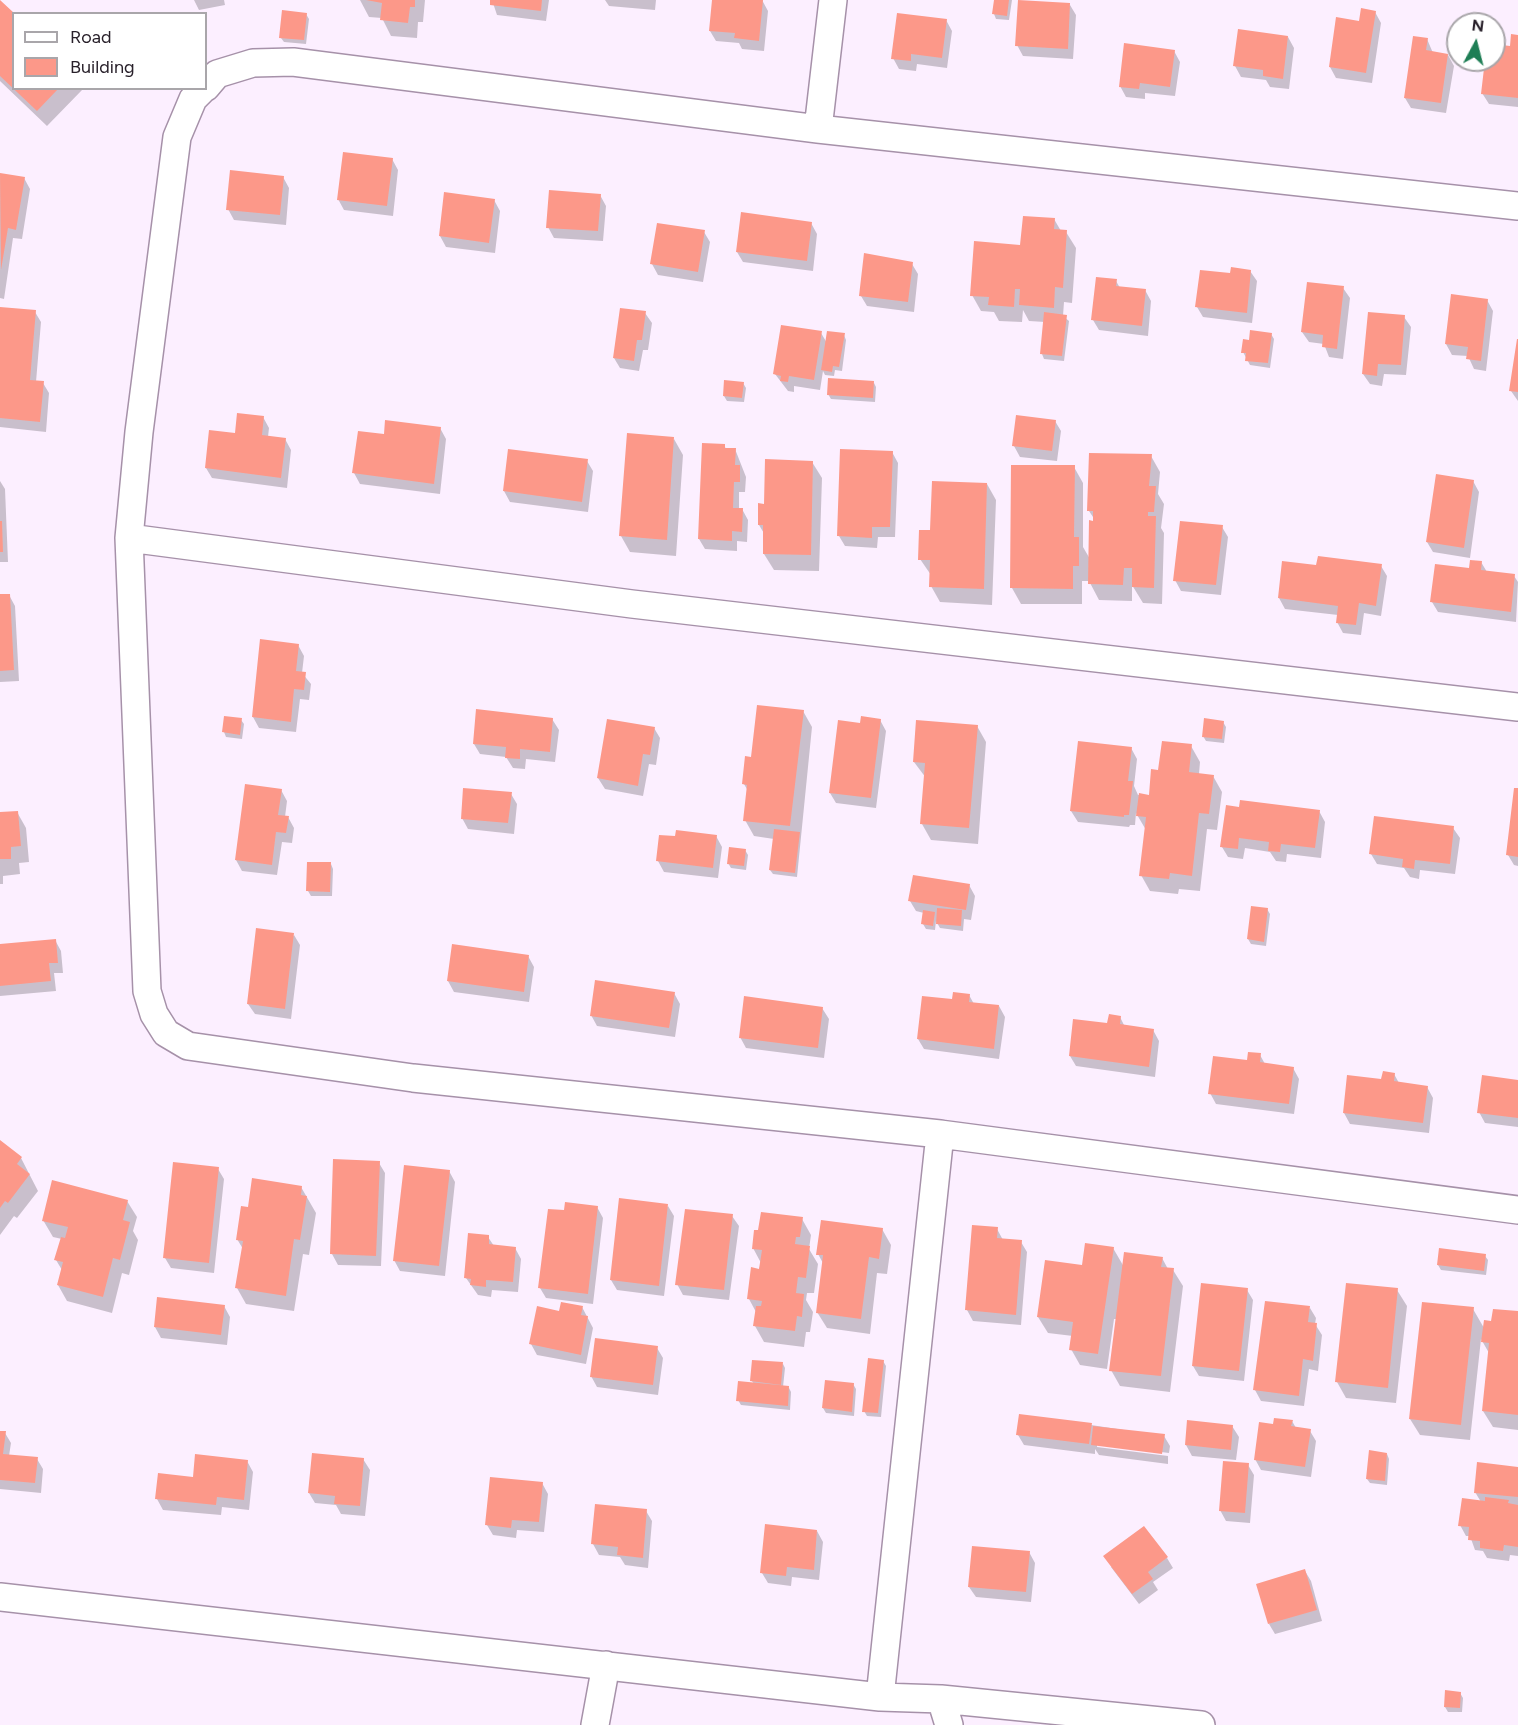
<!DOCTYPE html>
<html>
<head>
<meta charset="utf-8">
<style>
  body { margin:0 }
  #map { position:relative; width:1518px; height:1725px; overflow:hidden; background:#fcefff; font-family:Figtree,sans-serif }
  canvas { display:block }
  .legend { position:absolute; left:12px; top:12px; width:195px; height:78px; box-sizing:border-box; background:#fff; border:2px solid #a9a6aa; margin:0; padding:8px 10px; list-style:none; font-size:18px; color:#28202a }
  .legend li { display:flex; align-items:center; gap:12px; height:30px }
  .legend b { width:30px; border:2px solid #a9a6aa }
  .north { position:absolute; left:1446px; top:12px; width:60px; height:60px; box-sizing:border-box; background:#fff; border:2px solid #a9a6aa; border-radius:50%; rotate:7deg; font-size:16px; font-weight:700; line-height:24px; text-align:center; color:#28202a }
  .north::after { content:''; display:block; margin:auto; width:21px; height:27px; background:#1e7e55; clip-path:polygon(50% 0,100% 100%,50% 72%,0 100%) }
</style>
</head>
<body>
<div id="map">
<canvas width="1518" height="1725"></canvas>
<ul class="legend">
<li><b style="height:8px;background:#fff"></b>Road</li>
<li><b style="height:16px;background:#fc9889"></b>Building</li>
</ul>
<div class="north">N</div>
</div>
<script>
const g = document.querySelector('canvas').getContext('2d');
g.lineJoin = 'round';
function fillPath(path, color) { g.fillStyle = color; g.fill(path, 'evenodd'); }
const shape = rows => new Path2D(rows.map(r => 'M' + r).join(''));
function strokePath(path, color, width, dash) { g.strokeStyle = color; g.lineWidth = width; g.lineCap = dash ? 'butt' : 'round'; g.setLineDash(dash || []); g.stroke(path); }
fillPath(shape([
  [194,0,224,0,225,5,199,10],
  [360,0,425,0,423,22,418,22,417,38,391,36,382,18,369,17],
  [492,0,549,0,546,21,497,15],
  [605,0,656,0,655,10,609,6],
  [713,0,762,0,768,11,764,51,742,49,739,43,716,41,710,31],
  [995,0,1012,0,1009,20,996,19,994,14],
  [0,2,14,88,83,89,47,126,0,81],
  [1070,5,1076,15,1073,59,1023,56,1017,45],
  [1375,12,1381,23,1372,83,1336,78,1330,67,1360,22],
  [306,14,309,19,306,44,284,42,281,38],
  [946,20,952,31,947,68,917,64,916,71,899,69,893,58],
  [1518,36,1518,107,1489,104,1482,93,1486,60,1494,60,1494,46,1511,48],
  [1288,37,1294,48,1289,89,1270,87,1266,80,1241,77,1235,66],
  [1427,39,1433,53,1448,55,1454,66,1446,113,1411,108,1405,98],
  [1174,51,1180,62,1175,96,1145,93,1145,99,1126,97,1120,86],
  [392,159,398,170,393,216,344,210,338,199],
  [0,175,24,178,30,189,22,239,13,238,4,299,0,298],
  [283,177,289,188,286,225,234,220,228,209],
  [600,195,606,206,603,241,554,238,548,227],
  [494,200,500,211,495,253,446,247,440,236],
  [1054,219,1061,231,1066,232,1076,248,1072,303,1064,302,1063,316,1069,321,1064,361,1044,359,1042,354,1045,322,1029,321,1023,310,1022,322,999,321,994,312,981,311,972,295],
  [811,223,817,234,813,271,743,262,737,252],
  [704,232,710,242,703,282,658,275,652,264],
  [865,254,912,264,918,274,914,312,867,306,861,296],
  [1250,271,1257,281,1252,323,1203,317,1197,307,1231,275],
  [1116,281,1120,288,1145,290,1151,301,1148,336,1099,330,1093,320],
  [1343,288,1350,298,1343,359,1329,357,1324,344,1309,342,1302,332],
  [1487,300,1493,311,1486,371,1474,369,1468,356,1452,355,1446,344],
  [0,309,35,312,41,322,36,382,43,383,49,393,46,432,0,427],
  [645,313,652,323,648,350,643,350,639,371,620,368,614,358],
  [1404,317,1411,327,1406,375,1384,374,1382,386,1370,384,1363,374],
  [821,333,827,343,844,335,846,340,842,371,835,370,834,376,825,375,823,371,820,390,794,386,794,392,788,391,775,374],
  [1271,334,1274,339,1270,368,1250,365,1243,352,1250,342],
  [1518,340,1518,401,1511,391],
  [743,383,746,388,744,402,727,401,724,396],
  [874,383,876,387,875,402,831,399,828,394],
  [263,417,269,428,268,437,285,439,291,450,287,488,212,478,206,468,236,434],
  [1055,421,1061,431,1057,461,1020,457,1014,446],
  [440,428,446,439,440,494,360,484,354,473,385,436],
  [674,439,683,455,676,556,630,552,621,536],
  [724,445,726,449,735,449,746,477,745,492,739,492,739,509,742,509,748,520,747,542,737,541,737,551,705,549,699,539],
  [892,452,898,463,895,537,878,537,877,548,845,546,839,536],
  [1151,456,1160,472,1158,494,1164,504,1161,528,1164,533,1162,604,1143,603,1132,585,1132,601,1099,600,1089,581,1082,581,1082,604,1021,604,1012,588,1074,467,1083,483,1083,547,1090,559,1095,520,1089,511],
  [587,461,593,471,588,512,510,502,504,491],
  [812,462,822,478,819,571,774,570,764,554,765,535,759,525],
  [0,481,5,489,8,562,0,562],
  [1473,481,1479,492,1470,558,1433,552,1427,542],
  [987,484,996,500,992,605,940,602,931,586,931,575,920,559,932,531],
  [1222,527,1228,537,1221,595,1181,591,1175,580],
  [1481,562,1487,572,1514,576,1518,582,1516,622,1438,612,1432,602],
  [1381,566,1387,576,1381,616,1364,613,1361,635,1343,633,1337,622,1338,615,1285,609,1279,598,1318,567],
  [9,595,15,606,19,681,0,682,0,596],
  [298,645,304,656,302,673,311,684,309,700,300,699,296,732,259,728,253,717],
  [803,711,812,727,797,877,773,874,770,870,774,839,754,836,745,820,748,791,744,784,752,758],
  [552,719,559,730,555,762,526,759,525,769,513,768,506,757,480,754,474,744],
  [241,720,244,724,242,739,226,737,224,732],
  [880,720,886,731,876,808,836,803,830,793,862,724],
  [918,722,977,726,986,742,978,844,931,840,922,824,926,778,914,762],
  [1223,722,1226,727,1224,743,1206,741,1203,736],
  [654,728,660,738,656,765,649,764,643,796,605,789,598,778],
  [1191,746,1200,762,1199,774,1213,776,1222,792,1217,830,1207,829,1200,891,1179,889,1178,894,1150,891,1141,875,1146,830,1136,813,1135,825,1130,825,1129,827,1078,822,1071,811,1131,748,1137,759,1134,786,1138,795,1150,796,1159,772],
  [281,790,287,801,285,817,288,817,294,828,292,843,282,842,277,875,242,871,236,860],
  [1518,790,1518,866,1514,865,1508,855],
  [511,794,517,804,514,834,468,829,462,818],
  [1240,809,1319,811,1325,822,1321,858,1287,854,1286,862,1276,861,1270,852,1245,848,1243,859,1228,857,1222,847],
  [17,812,26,828,29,862,19,863,20,874,3,876,3,884,0,884,0,814],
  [1453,828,1460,838,1455,874,1420,870,1419,879,1410,877,1404,868,1377,864,1371,854],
  [716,836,722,847,718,878,664,872,658,861],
  [745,850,748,855,746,870,731,868,728,863],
  [331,864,333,869,332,896,311,896,308,891],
  [969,885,975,896,971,920,964,919,963,931,940,928,936,921,935,930,926,929,923,924,924,913,916,911,910,901],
  [1267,909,1270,914,1266,946,1251,944,1248,939],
  [294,935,300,945,291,1019,255,1014,248,1004],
  [55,940,61,951,63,973,54,973,56,991,0,996,0,945],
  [528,956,534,967,529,1002,454,992,448,981],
  [674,993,680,1004,675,1037,597,1026,591,1015],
  [969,995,974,1004,999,1006,1005,1017,999,1059,924,1049,918,1039,954,1001],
  [822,1008,829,1019,824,1058,746,1048,740,1037],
  [1120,1017,1125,1027,1153,1030,1159,1041,1155,1077,1076,1066,1070,1056],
  [1260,1055,1265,1064,1293,1068,1299,1079,1294,1114,1216,1104,1210,1093],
  [1394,1074,1399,1083,1427,1087,1433,1098,1429,1133,1350,1124,1344,1113],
  [1518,1077,1518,1127,1485,1123,1479,1112,1518,1081],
  [0,1142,21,1158,38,1191,17,1218,14,1216,0,1235],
  [335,1161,379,1163,385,1173,381,1266,338,1265,332,1254],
  [218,1169,224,1179,214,1273,171,1268,165,1258],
  [449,1171,455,1182,445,1276,400,1271,394,1260],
  [301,1187,316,1213,309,1255,303,1254,294,1311,246,1304,237,1288,243,1249,237,1239,249,1208],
  [127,1201,137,1217,133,1231,138,1240,129,1275,122,1273,112,1313,67,1301,58,1285,62,1270,56,1260,62,1239,53,1237,43,1220],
  [668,1206,674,1216,664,1296,617,1290,611,1280],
  [597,1207,603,1218,593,1304,546,1298,540,1288,565,1212],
  [732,1216,739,1226,729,1300,683,1295,677,1284],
  [802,1219,811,1235,809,1249,818,1264,814,1293,807,1293,806,1300,813,1312,810,1332,806,1332,804,1347,764,1342,755,1326,756,1312,749,1299,761,1263,753,1248],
  [882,1229,891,1245,887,1274,877,1273,870,1334,827,1328,817,1312,824,1265,818,1254],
  [997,1229,1003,1240,1021,1242,1027,1252,1021,1325,973,1321,967,1310],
  [488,1237,494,1246,515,1248,521,1259,518,1292,492,1290,491,1297,478,1295,466,1278],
  [1113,1248,1124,1267,1162,1258,1168,1269,1173,1270,1183,1286,1170,1392,1120,1386,1111,1370,1117,1319,1114,1319,1107,1369,1080,1365,1071,1349,1073,1336,1048,1333,1038,1317,1083,1267],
  [1485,1256,1488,1260,1486,1275,1441,1270,1438,1265],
  [1247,1290,1253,1300,1244,1381,1199,1376,1193,1366],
  [1397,1290,1407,1306,1396,1403,1346,1398,1337,1382],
  [224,1306,230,1317,227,1345,161,1338,155,1327],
  [582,1307,593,1328,586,1364,537,1355,531,1344],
  [1310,1308,1316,1318,1315,1324,1322,1335,1318,1371,1309,1369,1304,1406,1261,1401,1255,1390],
  [1473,1309,1484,1328,1518,1313,1518,1430,1493,1427,1483,1411,1489,1353,1481,1339,1470,1440,1420,1435,1410,1419],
  [657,1348,663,1358,658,1395,597,1387,591,1376],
  [883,1361,886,1366,881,1417,867,1416,864,1411],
  [783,1364,785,1368,783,1387,789,1388,791,1392,790,1410,741,1405,738,1400,754,1384,752,1381],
  [853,1384,856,1389,854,1416,826,1413,823,1408],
  [1292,1421,1296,1428,1310,1431,1316,1441,1311,1477,1261,1470,1255,1459,1275,1426],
  [1091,1425,1164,1436,1170,1446,1169,1453,1097,1444,1097,1447,1168,1456,1168,1464,1099,1455,1095,1449,1095,1454,1024,1445,1018,1435],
  [1232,1426,1239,1437,1236,1460,1192,1456,1186,1445],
  [0,1432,5,1433,11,1443,9,1456,37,1459,43,1469,41,1493,0,1489],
  [1387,1454,1389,1459,1387,1485,1370,1483,1367,1479],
  [363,1459,370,1470,365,1516,341,1514,336,1505,315,1503,309,1493],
  [247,1461,253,1472,249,1510,222,1507,221,1515,163,1510,157,1499,194,1478],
  [1248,1465,1254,1475,1250,1523,1226,1521,1220,1510],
  [1518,1468,1518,1556,1510,1555,1509,1561,1487,1558,1483,1551,1475,1550,1470,1536,1466,1536,1460,1525,1481,1502,1475,1492],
  [542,1483,548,1494,544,1532,517,1530,516,1538,493,1535,487,1525],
  [646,1511,652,1521,648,1568,625,1565,620,1557,599,1555,593,1544],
  [817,1531,823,1542,819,1580,792,1577,791,1586,768,1583,762,1573],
  [1029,1552,1035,1563,1031,1602,976,1597,969,1587],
  [1167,1558,1173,1568,1153,1582,1158,1590,1139,1604,1111,1567],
  [1305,1571,1311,1581,1322,1621,1275,1634,1269,1624],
  [1460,1693,1463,1698,1462,1712,1448,1712,1445,1707]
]), '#0003');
fillPath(shape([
  [0,0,14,13,14,88,59,88,37,111,0,76],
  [366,0,415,0,415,7,410,7,408,23,380,20,382,3],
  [490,0,542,0,541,11,490,5],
  [712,0,763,0,759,41,734,38,735,33,709,31],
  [994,0,1009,0,1007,16,992,14],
  [1018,0,1070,3,1068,49,1015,46],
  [1361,8,1376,11,1366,73,1329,67,1336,17,1359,21],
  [282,10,307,13,304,40,279,38],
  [897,13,947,19,942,58,911,54,911,61,891,59],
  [1238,29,1288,36,1283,79,1263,76,1263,70,1233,66],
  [1511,34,1518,35,1518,98,1481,94,1485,60,1494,60,1494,44,1510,46],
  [1413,36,1428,38,1426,50,1448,54,1441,103,1404,98],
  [1124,43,1175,50,1170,87,1140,83,1139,89,1119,87],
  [343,152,393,158,387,206,337,200],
  [230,170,284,176,280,215,226,210],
  [0,173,25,177,16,230,8,228,1,270],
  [549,190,601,194,598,231,546,228],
  [444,192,495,199,489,243,439,236],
  [741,212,812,222,807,261,736,252],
  [1023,216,1055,218,1054,229,1067,230,1063,288,1055,287,1054,308,1019,305,1020,289,1015,289,1014,307,988,305,989,297,970,296,974,241,1020,245],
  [657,223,705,230,698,272,650,264],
  [864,253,913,262,908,302,859,296],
  [1231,267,1251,270,1247,313,1195,307,1200,270,1230,273],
  [1096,277,1117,279,1116,286,1146,289,1142,326,1091,320],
  [1307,282,1344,286,1337,349,1322,347,1323,335,1301,332],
  [1451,294,1488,299,1481,361,1466,359,1468,347,1445,344],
  [0,307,36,310,30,380,44,381,40,422,0,418],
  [620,308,646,311,642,340,637,340,634,361,613,358],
  [1044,312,1067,315,1062,356,1040,354],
  [1368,312,1405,315,1401,365,1378,364,1377,376,1362,374],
  [781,325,822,331,814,380,789,376,788,382,780,381,781,376,773,374],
  [1250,330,1272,333,1268,363,1245,361,1246,353,1241,353,1243,339,1249,340],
  [827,331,845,333,839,367,833,366,832,372,821,370],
  [1517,339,1518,339,1518,392,1509,391],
  [828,378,874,381,873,398,827,395],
  [724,380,744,382,742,398,723,396],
  [237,413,264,416,262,435,286,438,281,478,205,468,209,430,235,433],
  [1016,415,1056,420,1052,451,1012,446],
  [385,420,441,427,434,484,352,473,358,431,384,434],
  [627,433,674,437,667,540,619,536],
  [702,443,725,444,725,448,736,448,735,465,740,465,740,482,734,482,733,508,743,508,742,532,732,531,732,541,698,539],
  [508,449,588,459,582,502,503,491],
  [840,449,893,451,890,527,872,527,872,538,837,536],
  [1089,453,1152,454,1149,486,1156,486,1154,512,1148,512,1148,516,1156,516,1154,588,1132,587,1132,568,1124,568,1123,585,1088,584,1089,520,1093,521,1093,511,1087,511],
  [765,459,813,461,811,555,763,554,763,525,758,525,758,503,764,504],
  [1011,465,1075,465,1074,537,1079,537,1079,566,1073,566,1073,589,1010,588],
  [1436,474,1474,480,1464,548,1426,542],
  [932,481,987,483,984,589,929,587,930,560,918,560,919,530,930,530],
  [0,521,2,521,3,552,0,552],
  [1180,521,1223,525,1216,585,1173,581],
  [1318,556,1382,564,1376,606,1359,603,1356,625,1336,623,1338,606,1278,598,1282,561,1316,565],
  [1470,560,1482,561,1481,570,1515,574,1511,612,1430,602,1435,564,1469,568],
  [0,594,10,594,14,670,0,671],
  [260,639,299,644,296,671,306,672,304,690,294,689,291,722,252,717],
  [757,705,804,710,790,826,743,821,747,785,742,784,745,756,751,757],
  [476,709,553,718,550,752,520,749,520,759,505,758,506,747,473,744],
  [224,716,242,718,240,735,222,732],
  [861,716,881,719,871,798,829,793,838,720,860,723],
  [1204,718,1224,721,1222,739,1202,737],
  [607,719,655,727,650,755,643,754,638,786,597,778],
  [916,720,978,725,969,828,920,824,925,763,913,762],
  [1078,741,1132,747,1128,781,1133,781,1129,815,1124,815,1124,817,1070,811],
  [1162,741,1192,744,1189,772,1214,775,1209,814,1199,813,1192,876,1170,873,1169,879,1139,876,1146,817,1136,816,1139,793,1149,795,1151,769,1158,770],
  [245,784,282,789,278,815,289,816,286,833,276,832,272,865,235,860],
  [463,788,512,792,508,823,461,819],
  [1514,788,1518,788,1518,857,1506,855],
  [1240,800,1320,810,1315,848,1281,844,1280,852,1268,851,1269,842,1239,838,1238,849,1220,847,1226,805,1239,807],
  [18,811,21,846,11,847,11,859,0,859,0,812],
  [1374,816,1454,826,1450,864,1415,860,1414,869,1402,867,1403,859,1369,854],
  [774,829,800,832,795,873,769,870],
  [676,830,717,835,713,868,656,861,659,835,675,836],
  [729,847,746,849,744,866,727,864],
  [307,862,331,862,330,892,306,891],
  [913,875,970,884,966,910,908,901],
  [1251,906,1268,908,1264,942,1247,939],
  [937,908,962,910,961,926,936,924],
  [923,910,935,912,933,926,921,924],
  [256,928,294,933,285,1009,247,1004],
  [56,939,58,963,49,963,51,981,0,986,0,944],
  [452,944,529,955,524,992,447,981],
  [595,980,675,992,669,1028,590,1016],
  [953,992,970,994,969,1002,999,1005,994,1049,917,1039,922,996,952,999],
  [744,996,823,1007,818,1048,739,1038],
  [1109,1014,1121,1016,1120,1024,1154,1029,1149,1067,1069,1056,1073,1019,1107,1023],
  [1248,1052,1261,1053,1260,1062,1294,1067,1289,1104,1208,1094,1213,1056,1247,1060],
  [1383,1071,1395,1073,1394,1081,1428,1086,1423,1123,1343,1113,1347,1075,1381,1079],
  [1482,1075,1518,1080,1518,1118,1477,1113],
  [0,1140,22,1157,17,1164,30,1174,8,1203,5,1201,0,1208],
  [333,1159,380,1161,376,1256,330,1254],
  [173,1162,219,1167,209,1263,163,1258],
  [404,1165,450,1170,439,1266,393,1261],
  [252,1178,302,1186,301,1195,307,1196,300,1240,294,1239,286,1296,235,1288,243,1241,236,1240,241,1206,248,1207],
  [52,1180,128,1200,123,1220,130,1222,120,1260,113,1258,103,1297,57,1285,63,1262,54,1260,61,1237,65,1238,68,1227,42,1221],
  [619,1198,668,1204,659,1286,610,1280],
  [565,1202,598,1206,588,1294,538,1288,548,1209,564,1210],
  [685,1209,733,1214,724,1290,675,1285],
  [761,1212,803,1217,800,1237,796,1237,795,1244,810,1246,806,1278,798,1277,796,1293,804,1294,802,1317,797,1316,795,1331,753,1326,756,1306,761,1306,762,1301,747,1299,751,1267,759,1269,762,1250,752,1249,754,1230,758,1230],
  [821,1220,883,1228,879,1259,869,1257,861,1319,816,1313,823,1255,816,1255],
  [972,1225,998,1227,997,1238,1022,1240,1016,1315,965,1310],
  [468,1233,489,1235,489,1244,516,1247,513,1282,486,1280,486,1287,470,1285,471,1279,464,1278],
  [1085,1243,1114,1247,1098,1354,1069,1350,1073,1322,1037,1317,1045,1260,1082,1265],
  [1439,1248,1486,1254,1484,1271,1437,1265],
  [1124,1252,1163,1257,1161,1267,1174,1268,1161,1376,1109,1371],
  [1201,1283,1248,1288,1239,1371,1192,1366],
  [1346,1283,1398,1288,1388,1388,1335,1382],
  [157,1297,225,1305,221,1335,154,1327],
  [1265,1301,1310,1306,1308,1322,1317,1323,1313,1361,1303,1359,1299,1396,1253,1390],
  [561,1302,583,1306,581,1315,588,1316,581,1355,529,1344,537,1306,559,1311],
  [1422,1302,1474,1307,1461,1425,1409,1419],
  [1493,1309,1518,1311,1518,1415,1482,1411,1489,1343,1481,1342,1484,1320,1491,1321],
  [595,1338,658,1346,653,1385,590,1377],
  [868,1358,884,1360,878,1413,862,1412],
  [752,1360,783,1362,781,1385,750,1381],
  [825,1380,854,1383,852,1412,822,1408],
  [738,1381,789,1386,788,1406,736,1401],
  [1019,1414,1092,1423,1089,1444,1016,1435],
  [1274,1418,1293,1420,1291,1426,1311,1429,1305,1467,1254,1460,1259,1422,1273,1424],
  [1187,1420,1233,1425,1231,1450,1185,1445],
  [1093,1426,1165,1434,1162,1454,1091,1445],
  [0,1431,6,1431,3,1454,38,1457,35,1483,0,1480],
  [1369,1450,1387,1453,1385,1481,1366,1479],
  [312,1453,364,1458,360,1506,334,1504,335,1496,308,1493],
  [195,1454,248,1460,244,1500,217,1497,216,1505,155,1499,158,1473,193,1477],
  [1223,1461,1249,1463,1245,1513,1219,1511],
  [1477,1462,1518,1467,1518,1497,1474,1493],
  [490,1477,543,1482,539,1522,512,1520,511,1528,485,1525],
  [1485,1497,1509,1500,1508,1503,1518,1505,1518,1547,1504,1545,1503,1551,1480,1548,1480,1541,1468,1540,1469,1527,1458,1526,1462,1498,1485,1501],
  [595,1504,647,1509,643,1558,617,1555,618,1547,591,1544],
  [765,1524,817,1530,814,1570,787,1567,786,1576,760,1573],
  [1144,1526,1168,1557,1148,1572,1153,1579,1132,1594,1103,1556],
  [972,1546,1030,1551,1026,1592,968,1587],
  [1305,1569,1317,1610,1268,1624,1256,1584],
  [1445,1690,1461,1692,1460,1708,1444,1707]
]), '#fc9889');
const street = shape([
  [206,87,217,74,253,63,293,62,818,129,1518,206],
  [204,88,193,99,177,137,139,432,129,538,147,991,154,1014,166,1033,188,1046,413,1078,940,1134,1518,1210],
  [818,129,833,0],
  [129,538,632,604,1518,707],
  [0,1597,880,1697,941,1699,1201,1725],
  [880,1697,940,1134],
  [941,1699,949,1725],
  [595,1725,606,1665]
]);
strokePath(street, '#a691a9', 30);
strokePath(street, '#fff', 27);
</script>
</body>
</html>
